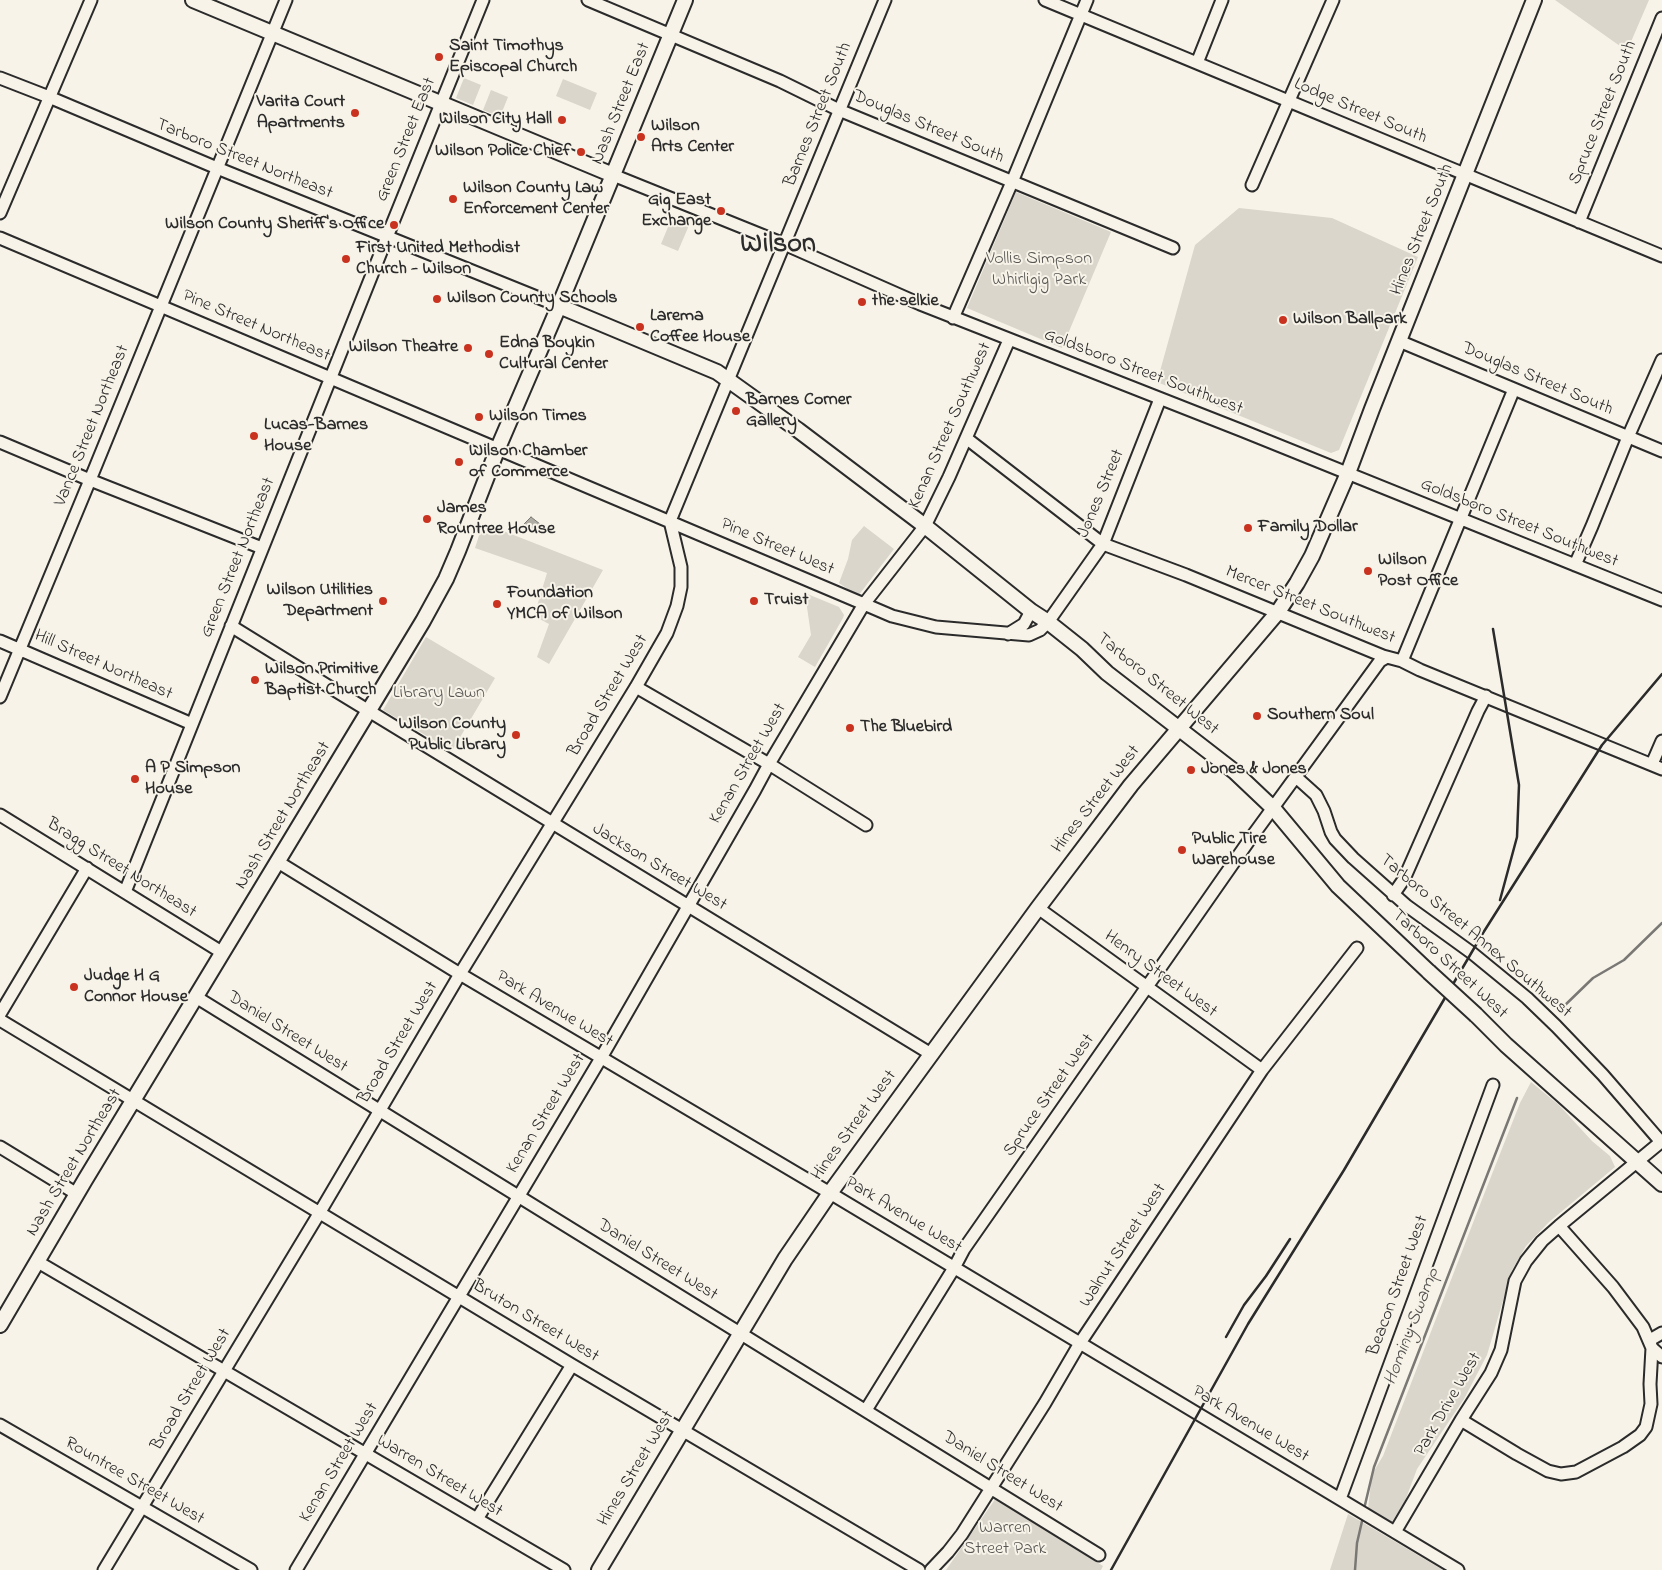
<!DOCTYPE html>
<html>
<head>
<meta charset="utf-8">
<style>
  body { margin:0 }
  canvas { display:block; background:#f7f3e8 }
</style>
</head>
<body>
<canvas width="1662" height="1570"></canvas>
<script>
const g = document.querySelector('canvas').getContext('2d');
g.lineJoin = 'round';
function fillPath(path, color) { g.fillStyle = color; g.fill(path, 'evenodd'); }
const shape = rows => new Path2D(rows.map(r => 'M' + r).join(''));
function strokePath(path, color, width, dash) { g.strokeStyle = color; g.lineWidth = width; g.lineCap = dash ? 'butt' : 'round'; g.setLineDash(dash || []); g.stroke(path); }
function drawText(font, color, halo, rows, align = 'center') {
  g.font = font + ' "Indie Flower",sans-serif'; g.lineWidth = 4; g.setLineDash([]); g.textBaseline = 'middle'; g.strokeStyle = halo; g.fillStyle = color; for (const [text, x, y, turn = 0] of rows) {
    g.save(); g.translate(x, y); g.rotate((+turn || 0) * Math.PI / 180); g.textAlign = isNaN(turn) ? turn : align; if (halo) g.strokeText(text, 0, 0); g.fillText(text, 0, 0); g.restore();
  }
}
fillPath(shape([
  [1555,0,1649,0,1627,51],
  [464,78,481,85,473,105,456,98],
  [563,79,597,93,590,110,556,96],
  [491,90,508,97,500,117,483,110],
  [1016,192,1111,232,1062,348,967,308],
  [1239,208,1332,218,1418,257,1339,450,1331,453,1157,382,1195,245],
  [673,215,690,223,678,251,661,244],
  [483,523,603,570,549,664,537,657,549,624,534,616,547,573,475,548],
  [864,526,894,549,858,596,839,583,848,559,852,540],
  [805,593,839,607,844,615,843,618,815,667,798,657,811,635],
  [426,637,495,678,452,751,383,710],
  [1531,1082,1559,1105,1592,1141,1610,1156,1615,1167,1549,1222,1526,1246,1512,1270,1487,1355,1464,1399,1417,1469,1405,1501,1388,1528,1368,1509,1372,1474,1383,1456,1483,1197,1520,1103],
  [996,1498,1103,1566,1101,1570,946,1570],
  [1348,1514,1367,1525,1443,1570,1330,1570]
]), '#dad6cc');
const water = shape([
  [531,517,540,524,533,532,524,524,531,517]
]);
fillPath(water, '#afaca4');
strokePath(water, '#7a7874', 1);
strokePath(shape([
  [1561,1009,1593,978,1624,960,1662,923],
  [1364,1509,1374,1467,1517,1098],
  [1355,1570,1357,1543,1363,1517]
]), '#7a7874', 2.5);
const minor = shape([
  [588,0,780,81,839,110,1173,248],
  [1045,0,1662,256],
  [1197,63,1222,0],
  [0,78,49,97,217,168,559,306],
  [613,175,784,244,920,304,1243,431,1662,600],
  [1252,185,1333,0],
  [0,213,91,0],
  [1579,222,1662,18],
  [0,238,864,604,892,616,936,627,1029,635,1040,630,1048,622,1103,544,1160,399],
  [953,318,1012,182,1087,0],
  [1399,341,1662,451],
  [966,438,1103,544,1186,575,1383,656,1402,661,1420,670,1662,769],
  [0,442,90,480,262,548],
  [1575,565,1592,526,1628,437,1662,360],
  [231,626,328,686,931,1054],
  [1008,634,1024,624,1031,611],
  [0,641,192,724],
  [1402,661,1514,389],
  [636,687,769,764,866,825],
  [0,697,90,480,286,0],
  [1652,764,1662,741],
  [1296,777,1316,795,1324,811,1331,832,1335,839,1353,858,1407,906,1472,953,1527,998,1556,1026,1603,1075,1661,1142],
  [0,815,223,953],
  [278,862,460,974,830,1193,1458,1570],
  [125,892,387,237,483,0],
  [1393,895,1404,879,1478,711,1486,696],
  [1038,908,1262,1070],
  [196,997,1099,1555],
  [0,1014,87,868],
  [0,1020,572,1365,919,1570],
  [0,1147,77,1194],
  [1559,1226,1613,1287,1643,1327,1652,1348,1662,1357],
  [38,1262,564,1570],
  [1650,1340,1662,1333],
  [866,1410,954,1268,964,1249,1248,842,1380,661,1387,657],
  [1461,1420,1517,1454,1548,1471,1561,1474,1576,1472,1623,1447,1640,1435,1646,1427,1651,1404,1650,1384,1652,1348],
  [0,1425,251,1570],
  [1340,1499,1493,1085],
  [477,1519,572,1365],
  [1395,1532,1461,1420,1491,1373,1501,1350,1515,1281,1526,1261,1542,1241,1559,1226,1662,1141],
  [104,1570,320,1212,460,974,636,687,667,633,677,606,681,587,681,567,670,521,885,0],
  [296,1570,601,1058,755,790,769,764,864,604,925,526,949,477,1009,340],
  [931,1570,948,1552,962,1534,1045,1403,1080,1343,1262,1070,1357,948]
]);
const major = shape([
  [193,0,613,175],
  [559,306,717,372,798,430,925,526,1031,611,1048,622,1082,649,1107,673,1235,772,1273,808,1338,886,1429,972],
  [1476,1015,1506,1045,1662,1184],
  [0,1325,85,1180,423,621,446,579,458,551,498,448,559,306,685,0],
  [599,1570,785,1259,830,1193,1038,908,1131,785,1278,612,1297,583,1312,556,1348,473,1372,409,1534,0]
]);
strokePath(minor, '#2b2b2b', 15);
strokePath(major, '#2b2b2b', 18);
strokePath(minor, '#f7f3e8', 11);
strokePath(major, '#f7f3e8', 14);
strokePath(shape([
  [1493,629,1519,785,1517,837,1500,900],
  [1226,1337,1244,1305,1266,1276,1290,1239],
  [1111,1570,1248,1324,1344,1170,1483,933,1602,745,1662,674]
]), '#2b2b2b', 2.5);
const majorBridge = shape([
  [1429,972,1476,1015]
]);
strokePath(majorBridge, '#2b2b2b', 18, []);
strokePath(majorBridge, '#f7f3e8', 14);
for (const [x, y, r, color] of [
  [439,57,5,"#c8321e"],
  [355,113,5,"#c8321e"],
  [562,120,5,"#c8321e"],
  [641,137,5,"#c8321e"],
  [581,152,5,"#c8321e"],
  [453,199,5,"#c8321e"],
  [721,211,5,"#c8321e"],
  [394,225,5,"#c8321e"],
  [346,259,5,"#c8321e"],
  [437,299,5,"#c8321e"],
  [862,302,5,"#c8321e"],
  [1283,320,5,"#c8321e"],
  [640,327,5,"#c8321e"],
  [468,348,5,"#c8321e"],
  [489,354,5,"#c8321e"],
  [736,411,5,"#c8321e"],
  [479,417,5,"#c8321e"],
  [254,436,5,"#c8321e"],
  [459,462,5,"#c8321e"],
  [427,519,5,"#c8321e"],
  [1248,528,5,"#c8321e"],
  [1368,571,5,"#c8321e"],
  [383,601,5,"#c8321e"],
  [754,601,5,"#c8321e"],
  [497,604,5,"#c8321e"],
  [255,680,5,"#c8321e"],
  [1257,716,5,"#c8321e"],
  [850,728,5,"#c8321e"],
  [516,735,5,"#c8321e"],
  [1191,770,5,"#c8321e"],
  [135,779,5,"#c8321e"],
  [1182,850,5,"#c8321e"],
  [74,987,5,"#c8321e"]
]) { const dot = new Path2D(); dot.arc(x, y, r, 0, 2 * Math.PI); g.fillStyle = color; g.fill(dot); strokePath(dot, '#f7f3e8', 2); }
drawText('bold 18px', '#2b2b2b', '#f7f3e8', [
  ["Saint Timothys",449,47],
  ["Episcopal Church",449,68],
  ["Varita Court",345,103,"right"],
  ["Apartments",345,124,"right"],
  ["Wilson City Hall",552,120,"right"],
  ["Wilson",651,127],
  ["Arts Center",651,148],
  ["Wilson Police Chief",571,152,"right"],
  ["Wilson County Law",463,189],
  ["Enforcement Center",463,210],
  ["Gig East",711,201,"right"],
  ["Exchange",711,222,"right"],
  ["Wilson County Sheriff's Office",384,225,"right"],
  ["First United Methodist",356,249],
  ["Church - Wilson",356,270],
  ["Wilson County Schools",447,299],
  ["the selkie",872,302],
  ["Larema",650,317],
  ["Coffee House",650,338],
  ["Wilson Ballpark",1293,320],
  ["Edna Boykin",499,344],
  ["Cultural Center",499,365],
  ["Wilson Theatre",458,348,"right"],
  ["Barnes Corner",746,401],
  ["Gallery",746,422],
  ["Wilson Times",489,417],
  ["Lucas-Barnes",264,426],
  ["House",264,447],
  ["Wilson Chamber",469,452],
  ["of Commerce",469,473],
  ["James",437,509],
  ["Rountree House",437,530],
  ["Family Dollar",1258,528],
  ["Wilson",1378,561],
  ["Post Office",1378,582],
  ["Wilson Utilities",373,591,"right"],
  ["Department",373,612,"right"],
  ["Foundation",507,594],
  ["YMCA of Wilson",507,615],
  ["Truist",764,601],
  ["Wilson Primitive",265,670],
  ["Baptist Church",265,691],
  ["Southern Soul",1267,716],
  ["Wilson County",506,725,"right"],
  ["Public Library",506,746,"right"],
  ["The Bluebird",860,728],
  ["A P Simpson",145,769],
  ["House",145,790],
  ["Jones & Jones",1201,770],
  ["Public Tire",1192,840],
  ["Warehouse",1192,861],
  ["Judge H G",84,977],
  ["Connor House",84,998]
], 'left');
drawText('18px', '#2b2b2b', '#f7f3e8', [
  ["Nash Street East",622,104,-68],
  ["Lodge Street South",1360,112,23],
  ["Spruce Street South",1604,113,-68],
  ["Barnes Street South",819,115,-68],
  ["Douglas Street South",928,128,23],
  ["Green Street East",407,140,-68],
  ["Tarboro Street Northeast",244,160,22],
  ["Hines Street South",1423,230,-68],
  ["Pine Street Northeast",256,327,23],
  ["Goldsboro Street Southwest",1143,373,21],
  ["Douglas Street South",1537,380,23],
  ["Vance Street Northeast",93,426,-68],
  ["Kenan Street Southwest",951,426,-66],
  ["Jones Street",1102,494,-67],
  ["Goldsboro Street Southwest",1519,524,22],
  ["Pine Street West",777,548,23],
  ["Green Street Northeast",239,558,-68],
  ["Mercer Street Southwest",1310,606,22],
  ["Hill Street Northeast",103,666,24],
  ["Tarboro Street West",1157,685,39],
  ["Broad Street West",609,696,-59],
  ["Kenan Street West",749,764,-60],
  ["Hines Street West",1097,800,-52],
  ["Nash Street Northeast",284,816,-59],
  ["Jackson Street West",659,868,31],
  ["Bragg Street Northeast",121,869,32],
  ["Tarboro Street Annex Southwest",1475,937,40],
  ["Tarboro Street West",1449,965,43],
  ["Henry Street West",1160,975,36],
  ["Park Avenue West",554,1010,31],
  ["Daniel Street West",287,1033,32],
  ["Broad Street West",399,1043,-59],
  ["Spruce Street West",1050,1096,-55],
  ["Kenan Street West",547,1114,-59],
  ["Hines Street West",855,1126,-54],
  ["Nash Street Northeast",75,1163,-59],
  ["Park Avenue West",903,1216,31],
  ["Walnut Street West",1124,1246,-57],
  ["Daniel Street West",657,1261,32],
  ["Beacon Street West",1399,1286,-70],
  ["Bruton Street West",535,1322,31],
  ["Broad Street West",192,1390,-59],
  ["Park Drive West",1449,1405,-60],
  ["Park Avenue West",1250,1425,31],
  ["Kenan Street West",340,1463,-59],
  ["Hines Street West",637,1469,-59],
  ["Daniel Street West",1002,1473,32],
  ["Warren Street West",439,1477,31],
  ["Rountree Street West",134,1482,30]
]);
drawText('18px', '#575653', '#f7f3e8', [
  ["Vollis Simpson",1039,260],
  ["Whirligig Park",1039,281],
  ["Library Lawn",439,694],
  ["Warren",1005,1529],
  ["Street Park",1005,1550]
]);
drawText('italic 19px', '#53524f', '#f7f3e8', [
  ["Hominy Swamp",1413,1327,-69]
]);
drawText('bold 28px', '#2b2b2b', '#f7f3e8', [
  ["Wilson",778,246]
]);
</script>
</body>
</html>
